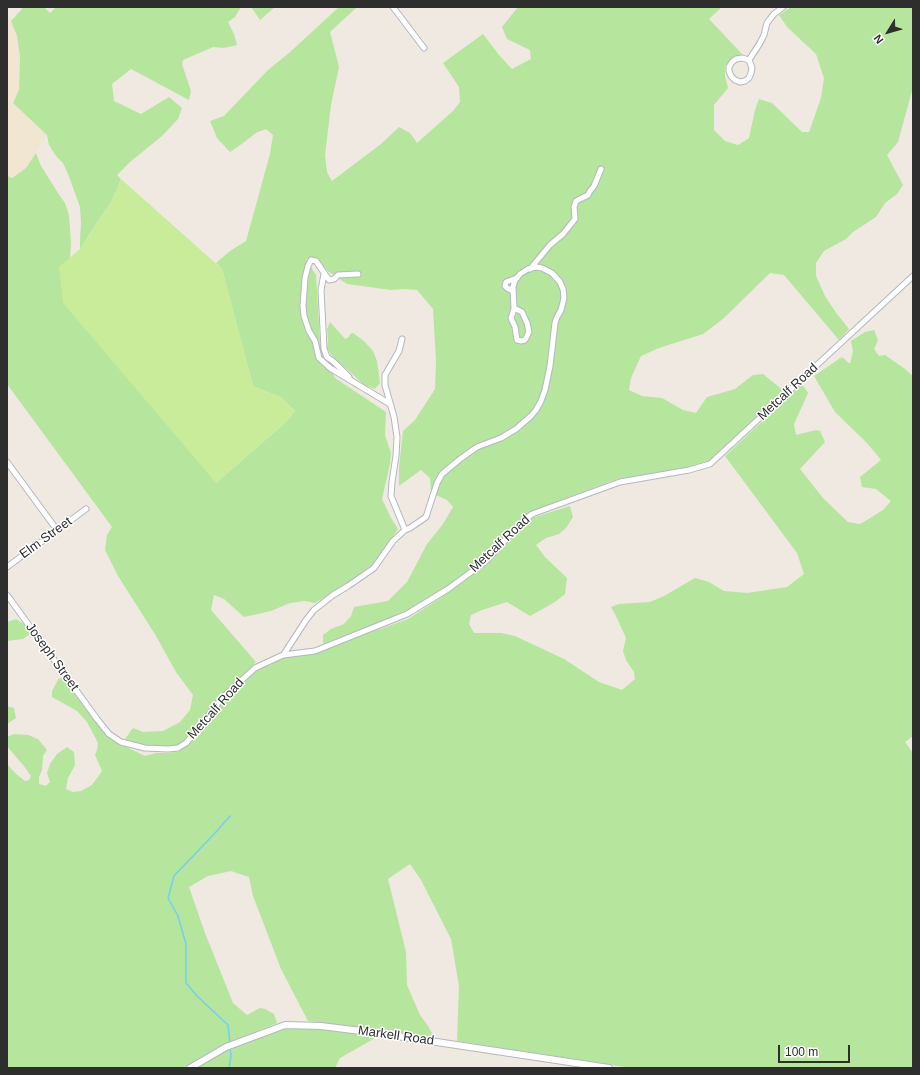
<!DOCTYPE html>
<html>
<head>
<meta charset="utf-8">
<style>
  body { margin:0 }
  #map { position:relative; width:920px; height:1075px; overflow:hidden; background:#efe9e1; font-family:Arial,sans-serif }
  canvas { display:block }
  .frame { position:absolute; inset:0; border:8px solid #2e2e2e; pointer-events:none }
  .north { position:absolute; left:868px; top:12px; width:40px; height:40px; -webkit-text-stroke:3px #fff; paint-order:stroke; rotate:233deg; font-size:11px; font-weight:700; line-height:16px; text-align:center; color:#2e2e2e }
  .north::after { content:''; display:block; margin:auto; width:14px; height:18px; background:#2e2e2e; clip-path:polygon(50% 0,100% 100%,50% 72%,0 100%) }
  .scale { position:absolute; left:778px; top:1045px; width:72px; height:18px; box-sizing:border-box; border:2px solid #2e2e2e; border-top:0; padding-left:5px; font-size:12px; line-height:14px; white-space:nowrap; color:#2e2e2e; -webkit-text-stroke:3px #fff; paint-order:stroke }
</style>
</head>
<body>
<div id="map">
<canvas width="920" height="1075"></canvas>
<div class="frame"></div>
<div class="north">N</div>
<div class="scale">100 m</div>
</div>
<script>
const g = document.querySelector('canvas').getContext('2d');
g.lineJoin = 'round';
function fillPath(path, color) { g.fillStyle = color; g.fill(path, 'evenodd'); }
const shape = rows => new Path2D(rows.map(r => 'M' + r).join(''));
function strokePath(path, color, width, dash) { g.strokeStyle = color; g.lineWidth = width; g.lineCap = dash ? 'butt' : 'round'; g.setLineDash(dash || []); g.stroke(path); }
function drawText(font, color, halo, rows, align = 'center') {
  g.font = font + ' Arial,sans-serif'; g.lineWidth = 3; g.setLineDash([]); g.textBaseline = 'middle'; g.strokeStyle = halo; g.fillStyle = color; for (const [text, x, y, turn = 0] of rows) {
    g.save(); g.translate(x, y); g.rotate((+turn || 0) * Math.PI / 180); g.textAlign = isNaN(turn) ? turn : align; if (halo) g.strokeText(text, 0, 0); g.fillText(text, 0, 0); g.restore();
  }
}
fillPath(shape([
  [7,10,17,36,20,57,19,90,13,103,47,135,27,167,12,178,7,176]
]), '#f0e6d1');
fillPath(shape([
  [21,7,44,7,50,13,56,7,241,7,235,17,228,22,234,34,237,45,224,48,213,47,183,60,182,64,191,91,189,100,131,69,112,84,114,101,141,114,169,97,182,108,178,119,162,136,130,162,117,175,121,179,112,201,94,227,80,249,80,240,81,222,80,207,68,174,63,163,56,156,49,145,47,135,13,103,19,90,20,57,17,36,11,21,22,9],
  [251,7,275,7,260,20],
  [339,7,357,7,330,32,339,67,331,105,325,155,327,172,332,181,381,144,399,127,410,133,417,143,453,111,460,102,459,87,443,63,483,34,499,55,512,69,531,59,530,50,507,39,502,27,518,7,722,7,709,19,742,54,725,65,725,76,728,88,714,105,714,130,725,141,738,145,749,138,755,110,759,99,772,103,802,132,809,132,821,98,824,78,816,54,787,27,779,15,791,7,913,7,913,87,898,142,887,155,903,185,897,194,885,203,876,217,853,232,846,239,824,251,816,263,816,276,825,296,837,314,849,329,839,340,784,275,770,273,723,319,703,334,659,348,641,356,631,378,629,390,642,396,662,398,683,410,696,413,707,397,735,389,753,375,763,374,784,391,709,461,689,467,656,474,617,479,532,511,483,559,444,589,417,605,394,616,323,644,323,635,331,629,344,624,351,616,354,607,388,601,407,582,427,544,443,524,453,507,447,500,431,493,430,478,421,470,399,486,399,468,403,431,415,420,435,389,436,361,433,309,417,290,404,289,391,290,347,284,329,272,315,258,306,259,316,275,320,343,335,378,386,412,385,435,391,453,390,464,382,499,391,518,398,529,373,564,353,580,315,603,305,601,290,603,271,611,244,617,224,599,214,595,211,610,256,662,235,684,218,698,209,712,188,738,179,744,172,746,147,745,128,741,125,739,133,728,143,732,163,731,180,722,190,710,193,695,176,672,156,636,118,576,105,550,107,535,112,527,7,384,7,176,12,178,26,168,36,153,41,166,58,193,65,203,69,215,71,243,70,258,59,268,216,483,286,422,295,411,282,398,253,386,222,269,216,263,230,251,246,241,270,154,273,135,266,129,256,133,243,143,230,152,217,138,210,121,224,116,268,70,289,53],
  [330,322,345,339,349,337,350,334,353,333,364,341,373,351,377,361,380,383,375,389,364,385,349,371,334,358,327,349,328,341,327,329],
  [874,330,878,340,874,349,879,356,885,355,905,369,913,376,913,736,905,742,913,753,913,1068,631,1068,457,1041,459,986,451,939,421,880,410,864,388,879,406,952,407,985,420,1015,428,1026,434,1037,308,1021,281,969,253,896,249,877,231,871,208,876,189,887,205,933,233,1003,247,1015,260,1008,265,1009,274,1014,277,1023,222,1045,183,1068,7,1068,7,764,16,774,25,781,29,780,31,776,24,766,16,757,7,746,7,737,14,734,28,735,38,739,47,750,43,756,42,770,39,777,39,784,46,786,50,782,47,773,50,764,57,754,67,747,74,752,75,765,68,778,66,789,73,792,81,791,92,785,102,771,95,755,97,750,98,743,87,722,77,711,52,697,52,691,59,678,64,680,100,728,116,742,145,756,156,753,168,753,180,751,188,744,224,700,256,670,285,657,298,655,326,649,352,639,408,619,439,599,470,577,508,542,532,518,570,506,573,517,566,528,559,534,546,538,536,545,545,557,567,578,565,594,555,602,530,616,507,602,482,610,471,615,469,624,474,633,501,633,515,636,564,659,599,682,622,690,635,679,634,672,626,660,623,651,626,638,617,618,611,607,619,604,650,602,664,596,695,578,709,582,724,591,747,593,787,587,804,574,797,553,725,456,802,384,808,393,794,424,796,435,816,430,820,431,825,442,800,469,823,498,848,522,860,524,867,520,883,510,891,501,876,489,862,487,860,477,881,460,867,443,835,412,814,376,842,357,850,364,853,351,851,341,865,332],
  [16,619,24,624,30,634,23,639,7,641,7,622],
  [7,706,14,708,16,718,7,724],
  [287,1028,323,1028,377,1037,340,1058,335,1068,196,1068,226,1050]
]), '#b6e59e');
fillPath(shape([
  [121,179,222,269,253,386,282,398,295,411,286,422,216,483,63,303,59,267,80,249,94,227,112,201]
]), '#c9ec9a');
strokePath(shape([
  [230,816,216,832,174,876,168,898,178,916,186,944,186,983,198,997,228,1025,230,1044],
  [229,1068,231,1056,230,1048]
]), '#75cff0', 1.5);
const minor = shape([
  [393,7,424,48],
  [742,58,749,60,752,68,751,73,749,78,745,81,740,82,735,80,731,76,729,71,729,67,732,62,736,59,742,58],
  [749,60,760,43,764,35,767,23,770,19,774,14,783,7],
  [530,269,550,245,563,234,575,219,574,207,576,201,588,195,590,191,594,186,601,169],
  [324,274,321,290,324,349,327,357,334,362,349,377],
  [358,274,338,275,334,279,329,280,316,261,311,260,308,266,305,278,303,306,304,316,309,331,315,341,319,358,330,368,390,404],
  [513,291,507,288,505,286,506,282,517,278],
  [402,339,399,351,385,375,385,385,394,417,397,437,396,456,392,482,391,496,405,530],
  [7,462,57,530],
  [7,567,86,509],
  [7,595,97,719,109,734,121,742,145,748,168,749,178,748,186,743,198,729,222,698,255,668,283,655,315,651,407,614,448,589,486,561,520,524,532,514,620,482,689,470,710,464,913,276],
  [284,654,306,620,314,610,333,595,348,586,374,568,393,541,405,530,410,528,426,517,437,483,442,474,460,459,477,447,501,438,516,429,531,416,536,410,541,401,545,390,550,366,555,323,557,317,561,310,564,298,563,289,560,282,552,273,542,268,536,267,528,269,520,274,515,280,513,287,514,309,511,318,515,327,517,340,521,341,525,340,529,332,527,323,522,312,514,308]
]);
const tertiary = shape([
  [190,1068,226,1047,285,1025,321,1026,377,1033,609,1068]
]);
strokePath(minor, '#b4b7c1', 7);
strokePath(tertiary, '#b4b7c1', 8);
strokePath(minor, '#fff', 5);
strokePath(tertiary, '#fff', 6);
drawText('13px', '#2e2e2e', '#fff', [
  ["Metcalf Road",788,392,-43],
  ["Elm Street",46,538,-36],
  ["Metcalf Road",500,544,-43],
  ["Joseph Street",52,657,54],
  ["Metcalf Road",216,709,-48],
  ["Markell Road",396,1036,8]
]);
</script>
</body>
</html>
